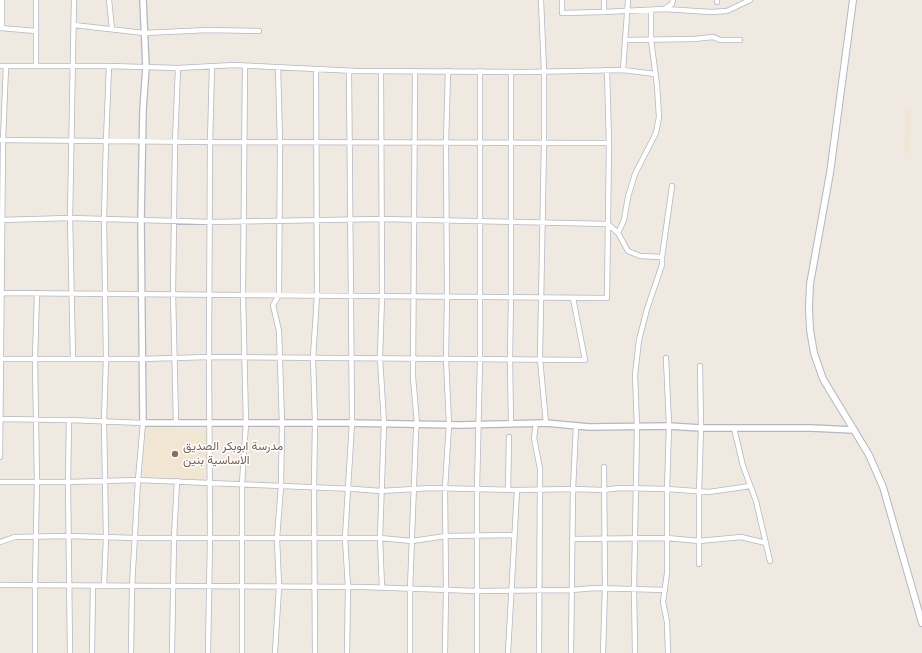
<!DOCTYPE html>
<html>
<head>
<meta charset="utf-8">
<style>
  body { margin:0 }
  canvas { display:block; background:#efe9e1 }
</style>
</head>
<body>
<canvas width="922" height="653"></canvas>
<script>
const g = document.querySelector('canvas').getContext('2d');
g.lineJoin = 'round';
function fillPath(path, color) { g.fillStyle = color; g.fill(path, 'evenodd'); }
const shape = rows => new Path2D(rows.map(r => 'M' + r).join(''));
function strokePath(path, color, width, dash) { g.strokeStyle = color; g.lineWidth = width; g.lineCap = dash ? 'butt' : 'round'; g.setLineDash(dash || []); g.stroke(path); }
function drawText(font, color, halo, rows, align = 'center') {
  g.font = font + ' Helvetica,Vazirmatn,sans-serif'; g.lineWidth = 3; g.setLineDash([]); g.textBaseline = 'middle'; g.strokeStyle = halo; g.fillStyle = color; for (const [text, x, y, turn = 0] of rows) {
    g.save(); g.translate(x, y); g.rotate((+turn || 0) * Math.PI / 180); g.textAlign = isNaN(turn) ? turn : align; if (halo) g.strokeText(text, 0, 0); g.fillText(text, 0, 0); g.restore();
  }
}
fillPath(shape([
  [906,110,911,110,909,153,904,153],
  [146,428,207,429,204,480,143,478]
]), '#f0e6d1');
const minor = shape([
  [109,0,112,29],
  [541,0,544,71,544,143,540,359,546,423],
  [562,0,562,13,604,12],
  [604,0,604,12,664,9,672,4,673,0],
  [717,0,717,2],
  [664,9,711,12,727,11,750,0],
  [74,25,144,33,208,30,259,31],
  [0,28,36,31],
  [2,28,2,0],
  [625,40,694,39,713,37,720,40,740,40],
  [36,65,36,0],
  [0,66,109,66,178,68,234,65,356,71,527,72,623,70,628,0],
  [623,70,655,74],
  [381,71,382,296,380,358,384,423,380,538,382,588],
  [511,72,511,297,510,359,511,424],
  [0,140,210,142,609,143,607,70],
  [0,220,70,218,211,222,382,219,608,224,618,233,628,251,640,256,662,257],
  [618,233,624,220,628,197,635,174,656,133,659,117,657,85,651,40,651,10],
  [0,293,607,298,609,143],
  [666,358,669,426,667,489,667,573,663,602,667,622,668,653],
  [0,359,141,359,209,357,585,360,573,298],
  [73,359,70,218,74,0],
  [0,419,69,420,143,423,138,480,132,587,131,653],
  [69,420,68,482,70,653],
  [176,423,173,293,175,142,178,68],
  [536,423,534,438,540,469,539,653],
  [734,428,743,466,756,501,770,561],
  [0,457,3,140,6,66],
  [0,482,68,482,138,480,354,489,381,491,431,488,517,490,573,489,604,490,619,488,667,489,709,492,750,486],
  [508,490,509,437],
  [572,539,667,538,699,541,741,537,766,543],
  [0,542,15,537,69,536,135,538,380,538,412,541,446,536,514,535],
  [699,564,699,492,701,428,700,366],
  [0,585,364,587,477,591,571,590,595,588,665,590],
  [104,586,106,537,104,421,106,358,104,219,106,141,109,66],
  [35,653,35,585,37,482,35,359,37,293],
  [92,653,93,586],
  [172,653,174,538,177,481],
  [208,653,210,538,209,357,210,142,212,67],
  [242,653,242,484,246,423,243,295,245,66],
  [275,653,279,587,277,538,281,486,282,423,279,331,273,305,279,295,280,143,278,67],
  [315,653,314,487,315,423,313,358,317,295,316,69],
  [347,653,348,587,345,538,352,423,349,71],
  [410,653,410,589,416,431,417,424,413,377,415,71],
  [445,653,446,590,445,488,449,425,446,359,447,297,446,143,448,71],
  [477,653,477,489,480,359,480,71],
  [508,653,517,490],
  [571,653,573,489,576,426],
  [603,653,605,588,604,467],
  [635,653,634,589,637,427,635,375,639,340,647,309,662,265,662,257,672,186]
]);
const tertiary = shape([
  [143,0,146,67,143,110,141,220,143,423,347,423,461,425,546,423,589,427,669,426,701,428,811,428,854,430]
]);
const secondary = shape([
  [853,0,830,173,810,284,809,308,810,330,814,353,823,379,869,455,883,487,922,623]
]);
strokePath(minor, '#b4b7c1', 6);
strokePath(tertiary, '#b4b7c1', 8);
strokePath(secondary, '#b4b7c1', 8);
strokePath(minor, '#fff', 4.5);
strokePath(tertiary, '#fff', 5.5);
strokePath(secondary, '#fff', 6);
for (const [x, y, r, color] of [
  [175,454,4,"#8d6e63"]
]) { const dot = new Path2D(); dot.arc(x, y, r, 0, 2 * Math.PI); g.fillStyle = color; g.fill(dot); strokePath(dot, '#fff', 1.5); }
drawText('12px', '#785e54', '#fff', [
  ["مدرسة ابوبكر الصديق",183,447],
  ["الاساسية بنين",183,461]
], 'left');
</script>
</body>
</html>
